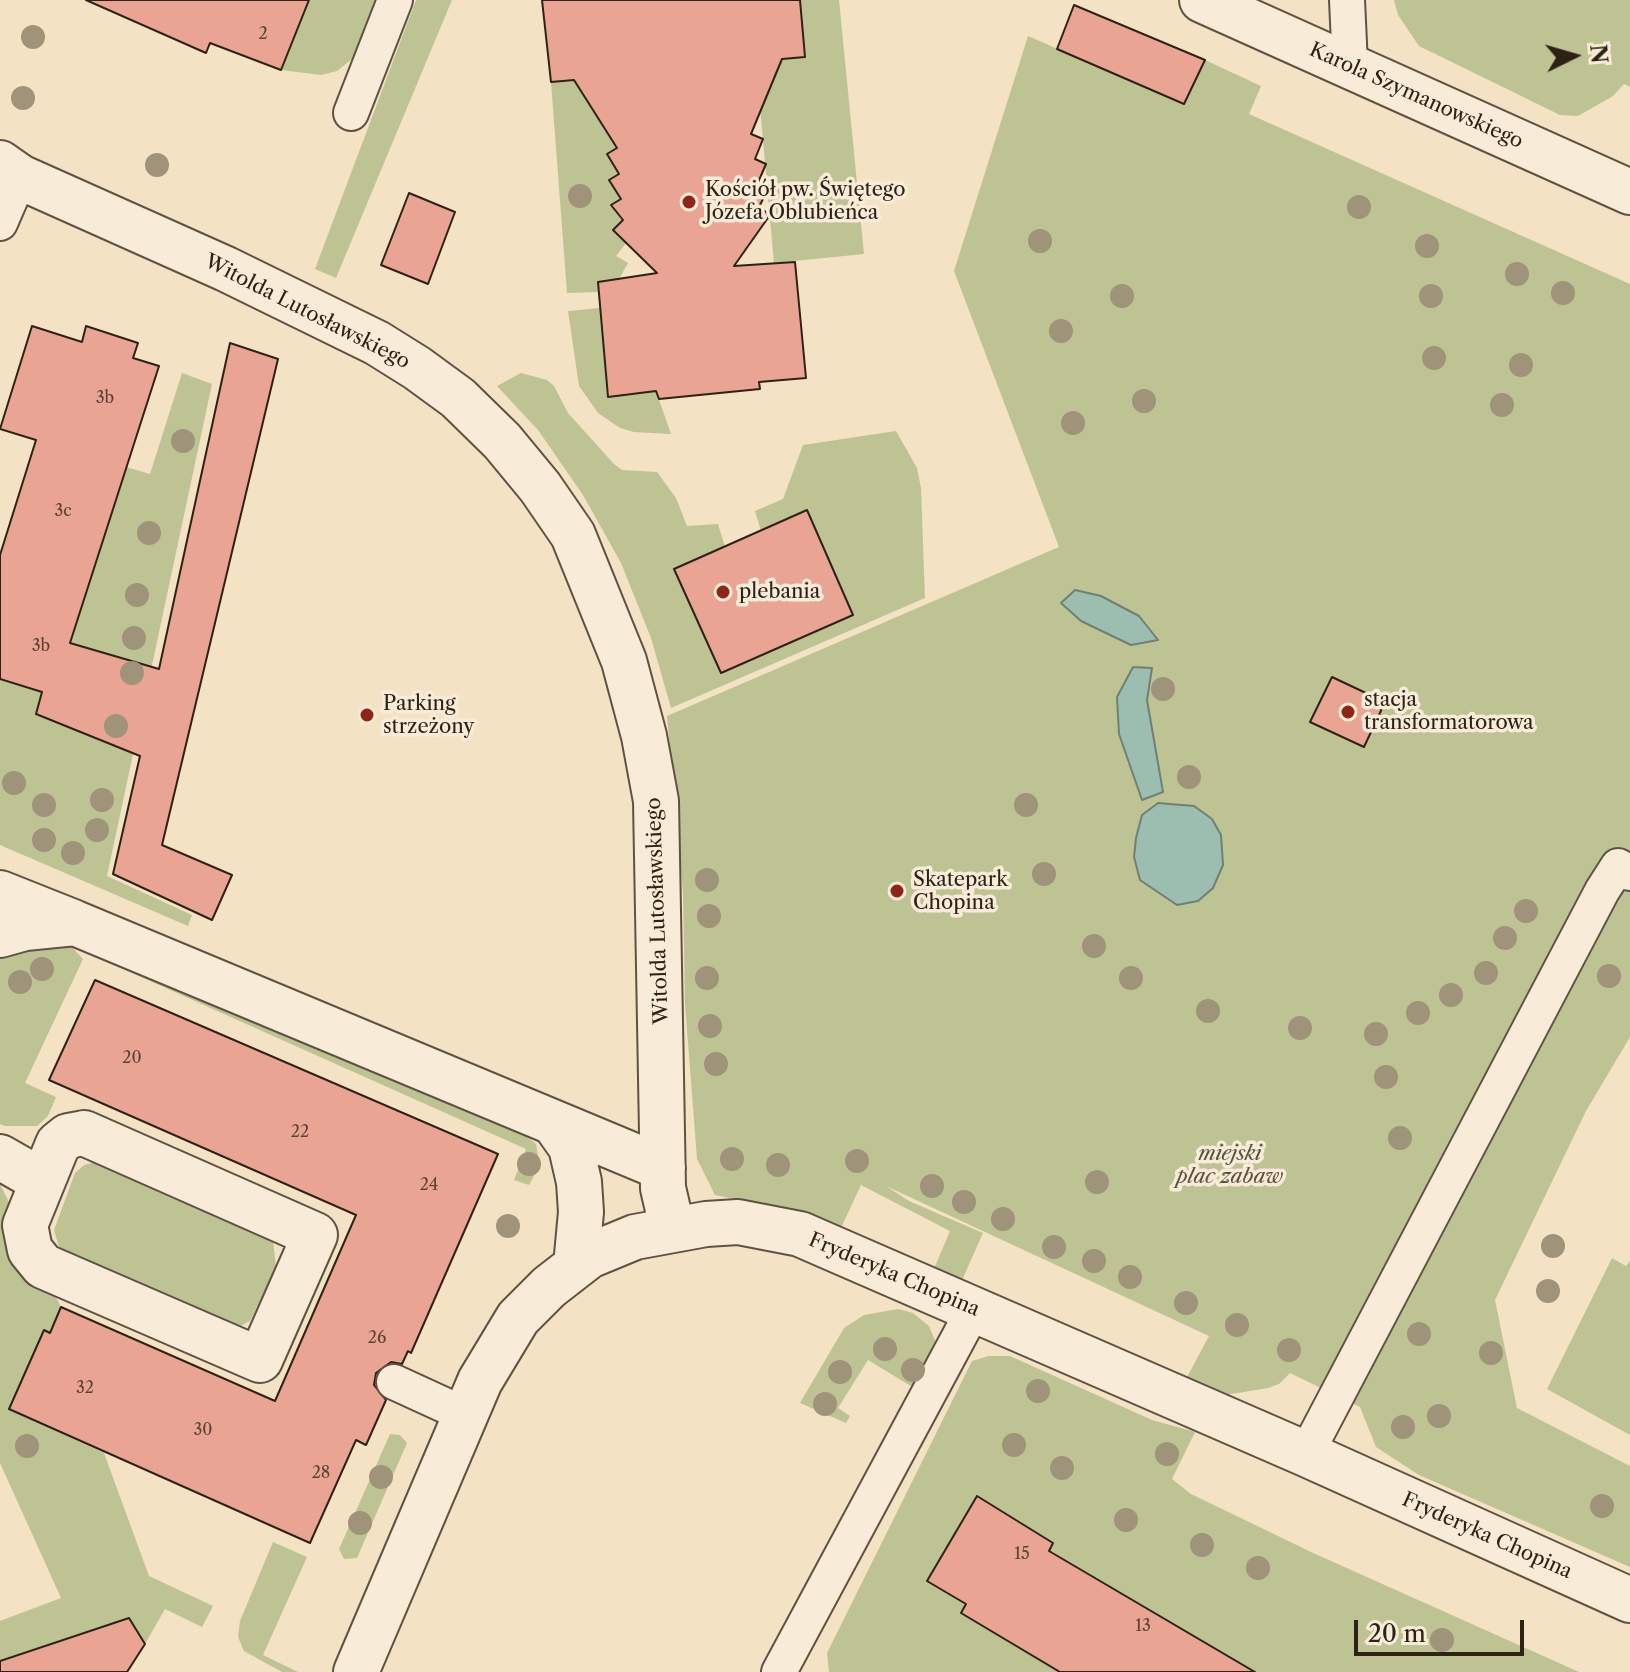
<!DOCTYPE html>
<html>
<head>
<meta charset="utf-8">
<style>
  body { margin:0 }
  #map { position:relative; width:1630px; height:1672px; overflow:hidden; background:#f4e2c4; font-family:"Libre Caslon Text",serif }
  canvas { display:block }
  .north { position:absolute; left:1534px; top:16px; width:80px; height:80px; -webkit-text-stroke:6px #f8ecd9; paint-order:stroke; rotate:85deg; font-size:22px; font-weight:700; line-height:32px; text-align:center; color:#2e2217 }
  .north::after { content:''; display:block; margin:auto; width:28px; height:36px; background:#2e2217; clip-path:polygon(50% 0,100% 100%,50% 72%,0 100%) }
  .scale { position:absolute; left:1354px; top:1620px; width:170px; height:36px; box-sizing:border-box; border:4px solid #2e2217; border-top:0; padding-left:10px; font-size:24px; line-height:28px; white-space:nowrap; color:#2e2217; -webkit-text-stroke:6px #f8ecd9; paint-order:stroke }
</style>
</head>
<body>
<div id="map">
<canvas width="1630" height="1672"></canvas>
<div class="north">N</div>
<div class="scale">20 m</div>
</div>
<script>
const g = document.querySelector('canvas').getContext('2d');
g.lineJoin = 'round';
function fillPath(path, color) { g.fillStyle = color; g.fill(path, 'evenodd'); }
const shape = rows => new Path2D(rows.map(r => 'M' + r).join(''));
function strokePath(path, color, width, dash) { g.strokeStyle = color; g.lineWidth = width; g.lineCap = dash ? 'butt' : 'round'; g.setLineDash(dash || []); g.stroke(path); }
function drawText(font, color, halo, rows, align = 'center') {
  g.font = font + ' "Libre Caslon Text",serif'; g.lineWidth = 7; g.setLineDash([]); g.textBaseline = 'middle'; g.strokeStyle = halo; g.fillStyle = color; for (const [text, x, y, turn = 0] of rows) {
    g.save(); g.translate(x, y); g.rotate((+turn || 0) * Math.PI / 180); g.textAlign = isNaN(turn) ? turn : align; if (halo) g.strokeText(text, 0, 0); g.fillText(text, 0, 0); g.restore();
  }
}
fillPath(shape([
  [309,0,377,0,361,52,337,71,321,75,281,70],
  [416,0,452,0,336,278,315,269],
  [800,0,839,0,864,254,774,263,756,62,804,57],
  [1394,0,1630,0,1630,87,1624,84,1613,96,1578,116,1560,115,1419,46,1398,15],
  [1028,36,1184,104,1205,60,1261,86,1249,114,1630,284,1630,1037,1586,1111,1495,1300,1517,1408,1630,1466,1630,1567,1419,1475,1376,1447,1360,1407,1290,1373,1279,1384,1268,1388,1225,1395,1185,1381,1209,1336,886,1186,909,1201,983,1233,959,1287,933,1271,950,1231,861,1185,840,1230,788,1210,715,1195,697,1159,685,1004,683,893,667,716,1059,547,954,271],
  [599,77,605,129,617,148,607,154,619,174,609,180,621,199,612,205,623,220,626,243,616,256,628,263,619,279,598,282,599,292,567,293,551,82],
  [600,308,608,396,656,391,671,434,634,432,620,428,598,413,579,386,568,311],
  [182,373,212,384,107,876,192,915,188,926,0,845,0,679,42,692,36,714,71,728,95,650,70,643,126,467,150,474],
  [521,373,547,380,554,386,568,413,614,464,622,470,657,472,676,498,687,526,718,524,725,547,675,569,721,673,852,615,807,511,761,531,755,511,783,499,803,445,896,431,917,468,921,488,925,598,671,708,651,638,621,563,583,495,538,430,497,386],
  [70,945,83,959,25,1083,56,1097,48,1116,37,1126,5,1126,0,1124,0,958,30,946],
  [116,956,522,1132,536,1144,539,1161,536,1172,529,1185,514,1180,526,1149,112,964],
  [98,1161,273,1240,276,1268,250,1321,236,1328,70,1260,59,1247,54,1230,75,1173,84,1165],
  [0,1184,61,1307,50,1333,44,1330,17,1391,21,1415,104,1453,149,1576,213,1606,202,1627,165,1609,145,1644,129,1618,64,1640,0,1671,0,1621,61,1598,0,1463],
  [1612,1258,1626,1266,1630,1261,1630,1435,1547,1389],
  [898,1309,913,1313,929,1326,938,1348,919,1391,868,1360,838,1408,850,1416,846,1423,800,1403,844,1328,864,1315],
  [989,1356,1010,1356,1152,1420,1195,1432,1172,1479,1191,1494,1311,1552,1579,1672,829,1672,827,1653,972,1361],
  [390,1434,400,1435,407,1443,357,1558,344,1559,339,1549],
  [273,1542,307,1557,263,1655,298,1672,282,1672,244,1651,238,1637,240,1621]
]), '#bdc393');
const water = shape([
  [1075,590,1101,596,1139,616,1158,640,1131,645,1081,621,1061,603,1075,590],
  [1133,667,1152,668,1147,700,1163,792,1142,800,1119,734,1117,697,1133,667],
  [1158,803,1194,806,1212,819,1221,835,1223,865,1213,888,1198,901,1177,905,1140,880,1134,857,1136,838,1142,815,1158,803]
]);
fillPath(water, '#9cbeb1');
strokePath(water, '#708073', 2);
const building = shape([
  [86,0,309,0,281,70,210,43,206,53,86,0],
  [542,0,800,0,805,57,782,59,751,134,763,139,755,159,766,164,757,185,768,189,759,207,770,215,734,266,795,262,806,378,759,382,760,389,659,399,656,391,608,397,598,282,657,273,613,230,623,220,611,205,621,199,609,180,619,174,607,154,617,148,574,80,551,82,542,0],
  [1074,5,1205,60,1184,104,1057,49,1074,5],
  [409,193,455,212,428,284,381,265,409,193],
  [32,326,82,342,86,326,138,343,133,358,159,366,70,643,159,669,230,343,278,359,162,845,232,875,212,920,113,874,140,756,36,714,42,692,0,679,0,555,36,440,0,429,32,326],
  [807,510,853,615,721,673,674,569,807,510],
  [1332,677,1385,702,1364,747,1310,722,1332,677],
  [95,980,498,1154,411,1353,408,1351,402,1364,391,1362,376,1373,374,1385,386,1400,366,1445,356,1440,310,1543,9,1409,44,1330,50,1333,61,1307,275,1401,356,1215,49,1080,95,980],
  [977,1496,1053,1543,1049,1551,1255,1672,1060,1672,961,1613,966,1604,927,1581,977,1496],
  [129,1618,145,1644,127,1672,0,1672,0,1661,129,1618]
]);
fillPath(building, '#eaa493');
strokePath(building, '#2e2217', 2);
const service = shape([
  [1347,0,1350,65],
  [351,113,395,0],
  [0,223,20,177],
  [394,1382,466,1415],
  [1306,1454,1602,891,1618,866,1630,873],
  [779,1672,974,1309]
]);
const minor = shape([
  [1202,0,1630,192],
  [0,163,20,177,226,269,377,343,417,368,458,398,502,441,540,487,573,535,624,661,644,736,656,801,663,1188,672,1227],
  [0,893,73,922],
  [0,935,25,928,75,923,663,1168],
  [554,1123,571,1147,579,1182,581,1212,576,1266],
  [84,1133,315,1235,260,1360,43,1266,30,1250,25,1225,58,1144,68,1136,84,1133],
  [0,1157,42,1181],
  [356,1672,480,1381,518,1318,549,1287,589,1256,635,1237,706,1224,738,1222,800,1234,1306,1454,1630,1600]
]);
strokePath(service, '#605242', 38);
strokePath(minor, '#605242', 48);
strokePath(service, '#f8ecd9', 34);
strokePath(minor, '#f8ecd9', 44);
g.fillStyle = '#9f9379';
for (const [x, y] of [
  [33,37],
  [23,98],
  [157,165],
  [580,196],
  [1359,207],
  [1040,241],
  [1427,246],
  [1517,274],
  [1563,293],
  [1122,296],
  [1431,296],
  [1061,331],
  [1434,358],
  [1521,365],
  [1144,401],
  [1502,405],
  [1073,423],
  [183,441],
  [149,533],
  [137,595],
  [134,638],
  [132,673],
  [1163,689],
  [116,726],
  [1189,777],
  [14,783],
  [102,800],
  [44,805],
  [1026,805],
  [97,830],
  [44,840],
  [73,853],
  [1044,874],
  [707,880],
  [1526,911],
  [709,916],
  [1505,938],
  [1094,946],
  [42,969],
  [1486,973],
  [1609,976],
  [707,978],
  [1131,978],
  [20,982],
  [1451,995],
  [1208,1011],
  [1418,1013],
  [710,1026],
  [1300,1028],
  [1376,1034],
  [716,1064],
  [1386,1077],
  [1400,1138],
  [732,1159],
  [857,1161],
  [529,1164],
  [778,1165],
  [1097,1182],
  [932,1186],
  [964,1202],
  [1003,1219],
  [508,1226],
  [1553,1246],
  [1054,1247],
  [1094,1261],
  [1130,1277],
  [1548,1291],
  [1186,1303],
  [1237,1325],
  [1419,1334],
  [885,1349],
  [1289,1350],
  [1491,1353],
  [913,1370],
  [840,1372],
  [1038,1391],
  [825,1404],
  [1439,1416],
  [1403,1427],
  [1014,1445],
  [27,1446],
  [1167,1454],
  [1062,1468],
  [381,1477],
  [1602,1506],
  [1126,1520],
  [360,1523],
  [1202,1545],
  [1258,1568],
  [1442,1640]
]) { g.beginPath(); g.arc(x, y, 12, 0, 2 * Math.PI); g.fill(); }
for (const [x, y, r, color] of [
  [689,202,8,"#8f2418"],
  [723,592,8,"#8f2418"],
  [1348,712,8,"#8f2418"],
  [367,715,8,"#8f2418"],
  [897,891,8,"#8f2418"]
]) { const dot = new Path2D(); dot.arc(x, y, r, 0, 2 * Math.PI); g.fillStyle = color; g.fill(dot); strokePath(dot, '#f8ecd9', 3); }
drawText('16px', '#5d4236', null, [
  ["2",263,34],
  ["3b",105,398],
  ["3c",63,511],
  ["3b",41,646],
  ["20",132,1058],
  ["22",300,1132],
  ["24",429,1185],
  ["26",377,1338],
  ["32",85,1388],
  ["30",203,1430],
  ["28",321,1473],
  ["15",1022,1554],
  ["13",1143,1626]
]);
drawText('20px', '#2e2217', '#f8ecd9', [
  ["Karola Szymanowskiego",1416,96,24],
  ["Witolda Lutosławskiego",307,312,27],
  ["Witolda Lutosławskiego",658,911,-92],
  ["Fryderyka Chopina",894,1275,23],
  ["Fryderyka Chopina",1487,1536,24]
]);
drawText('20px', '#2e2217', '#f8ecd9', [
  ["Kościół pw. Świętego",705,190],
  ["Józefa Oblubieńca",705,213],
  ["plebania",739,592],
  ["stacja",1364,700],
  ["transformatorowa",1364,723],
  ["Parking",383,704],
  ["strzeżony",383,727],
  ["Skatepark",913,880],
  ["Chopina",913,903]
], 'left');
drawText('italic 20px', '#59523c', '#f8ecd9', [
  ["miejski",1230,1154],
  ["plac zabaw",1230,1177]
]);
</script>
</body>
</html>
